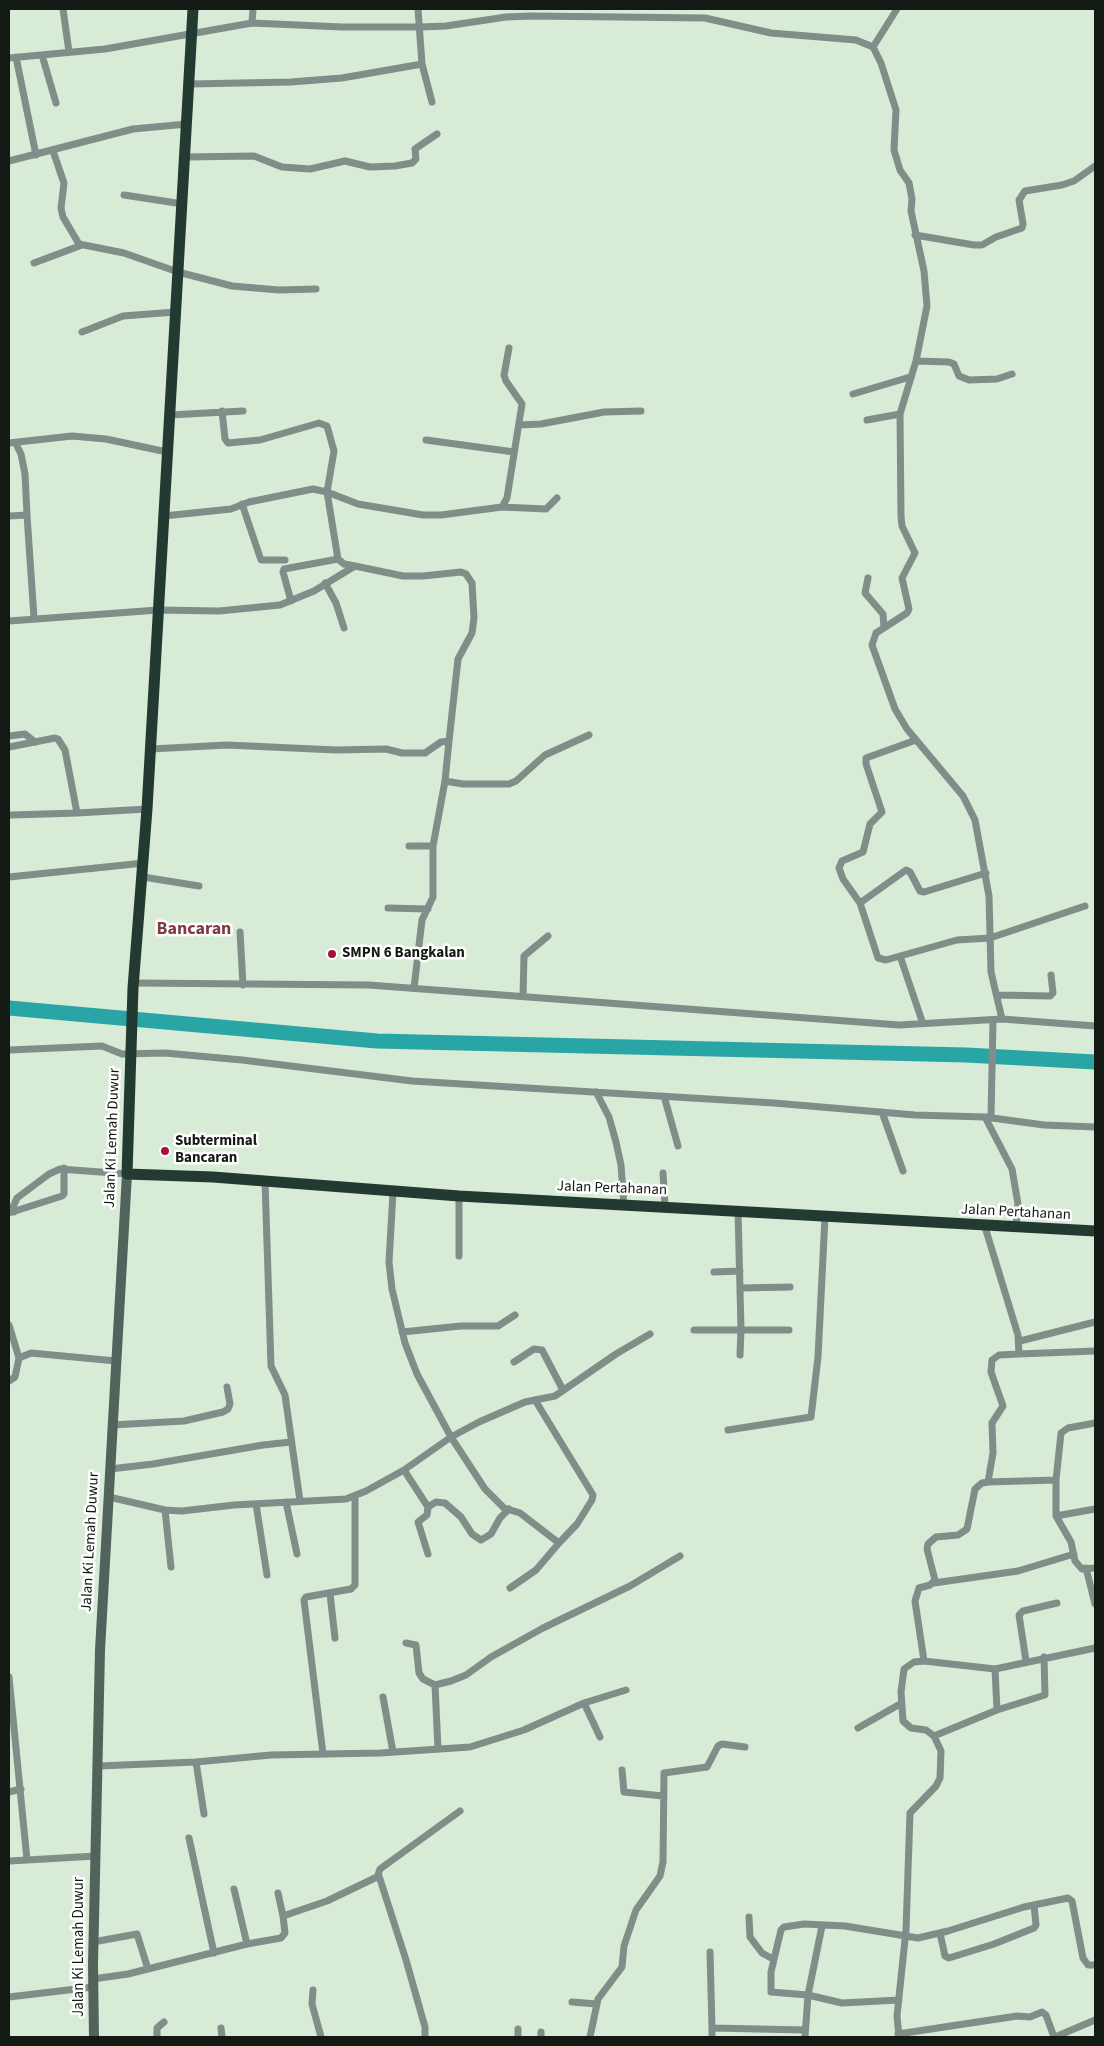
<!DOCTYPE html>
<html>
<head>
<meta charset="utf-8">
<style>
  body { margin:0 }
  #map { position:relative; width:1104px; height:2046px; overflow:hidden; background:#d7ebd6; font-family:"Source Sans 3",sans-serif }
  canvas { display:block }
  .frame { position:absolute; inset:0; border:10px solid #131a13; pointer-events:none }
</style>
</head>
<body>
<div id="map">
<canvas width="1104" height="2046"></canvas>
<div class="frame"></div>
</div>
<script>
const g = document.querySelector('canvas').getContext('2d');
g.lineJoin = 'round';
const shape = rows => new Path2D(rows.map(r => 'M' + r).join(''));
function strokePath(path, color, width, dash) { g.strokeStyle = color; g.lineWidth = width; g.lineCap = dash ? 'butt' : 'round'; g.setLineDash(dash || []); g.stroke(path); }
function drawText(font, color, halo, rows, align = 'center') {
  g.font = font + ' "Source Sans 3",sans-serif'; g.lineWidth = 5; g.setLineDash([]); g.textBaseline = 'middle'; g.strokeStyle = halo; g.fillStyle = color; for (const [text, x, y, turn = 0] of rows) {
    g.save(); g.translate(x, y); g.rotate((+turn || 0) * Math.PI / 180); g.textAlign = isNaN(turn) ? turn : align; if (halo) g.strokeText(text, 0, 0); g.fillText(text, 0, 0); g.restore();
  }
}
strokePath(shape([
  [9,1008,377,1041,966,1055,1095,1062]
]), '#29a5a5', 15);
strokePath(shape([
  [63,9,69,52],
  [418,9,422,64,432,102],
  [252,23,253,9],
  [873,47,897,9],
  [42,55,56,103],
  [16,57,36,155],
  [9,58,105,49,252,23,342,27,420,27,446,26,506,17,531,16,705,18,771,33,856,40,873,47,881,63,896,110,894,150,900,170,909,183,912,199,911,211,924,271,927,306,916,361,900,414,901,516,902,526,915,553,902,578,909,609,907,613,876,633,872,645,895,709,907,729,963,796,975,820,989,896,991,972,1002,1019,899,1025,369,985,134,983],
  [190,84,291,82,342,78,422,64],
  [53,151,64,183,61,208,63,217,79,244,124,253,178,272,232,286,279,290,316,289],
  [186,157,254,156,282,167,310,169,345,161,370,167,395,166,412,163,416,159,415,149,437,134],
  [9,161,133,129,187,124],
  [124,195,183,204],
  [915,235,974,245,982,245,996,237,1022,228,1023,224,1019,200,1025,191,1062,185,1074,181,1095,166],
  [34,263,82,245],
  [82,332,123,316,175,312],
  [916,361,949,362,954,364,959,376,969,380,997,379,1012,374],
  [853,394,910,377],
  [222,411,225,439,228,443,260,440,319,423,327,426,334,451,327,492,338,559,344,564,355,566],
  [170,415,243,411],
  [867,420,900,414],
  [519,425,541,424,604,412,641,411],
  [426,440,514,452],
  [9,443,72,436,106,439,167,452],
  [16,444,21,454,25,474,27,515],
  [242,504,261,560,285,560],
  [502,507,546,509,557,498],
  [9,516,27,515,34,618],
  [164,516,231,509,249,502,313,489,327,492,358,504,423,515,441,515,502,507,507,498,522,404,506,381,504,375,509,348],
  [868,578,865,593,883,614,884,627],
  [325,583,336,603,344,628],
  [291,601,283,572,284,569,338,559],
  [9,621,158,610,219,611,280,605,314,591,355,566,403,576,423,576,461,572,466,574,472,583,474,618,472,633,458,659,449,741],
  [9,736,25,734,35,742],
  [9,747,55,738,58,739,65,750,77,813,147,809],
  [151,749,227,745,336,750,386,749,402,753,425,753,441,742,449,741,445,781,433,846],
  [445,781,463,784,509,784,516,781,545,755,589,735],
  [11,815,77,813],
  [409,846,433,846,433,897,422,920,414,988],
  [986,873,924,892,920,891,910,872,906,870,860,903,878,958,886,960,957,940,990,938,1085,906],
  [9,877,144,863],
  [143,877,199,886],
  [860,903,843,879,839,868,842,861,863,852,870,824,882,812,866,764,866,758,916,740],
  [388,908,428,909],
  [240,932,243,985],
  [900,956,923,1024],
  [997,995,1050,996,1053,993,1051,975],
  [523,996,524,956,548,936],
  [1002,1019,1095,1026],
  [9,1050,102,1046,122,1054,165,1053,242,1060,412,1081,774,1103,915,1115,985,1117,1044,1125,1095,1127],
  [596,1092,609,1117,616,1142,621,1165,624,1206],
  [664,1096,678,1146],
  [882,1112,903,1171],
  [985,1117,1012,1169,1018,1204,1016,1227],
  [991,1117,993,1021],
  [663,1173,665,1206],
  [265,1181,271,1366,285,1395,300,1501],
  [393,1192,389,1262,392,1289,405,1343,417,1374,451,1437,485,1489,504,1508,520,1513,559,1543,577,1524,592,1500,593,1495,535,1400],
  [459,1196,459,1256],
  [738,1211,741,1329,740,1355],
  [14,1212,13,1207,17,1198,49,1174,60,1169,127,1174],
  [9,1213,62,1196,64,1194,64,1168],
  [714,1272,740,1271],
  [740,1288,790,1287],
  [9,1325,19,1358],
  [694,1330,789,1330],
  [402,1332,461,1326,498,1326,515,1315],
  [1020,1341,1095,1322],
  [1019,1354,1095,1351],
  [514,1362,534,1349,542,1350,563,1390],
  [9,1381,15,1377,19,1358,31,1353,116,1361],
  [112,1425,184,1421,223,1412,228,1409,230,1404,227,1387],
  [728,1430,811,1417,818,1357,825,1217],
  [110,1469,153,1464,263,1445,291,1442],
  [404,1470,428,1507,427,1515,418,1522,428,1554],
  [1056,1480,1056,1516,1071,1542,1075,1561,1082,1569,1095,1568],
  [988,1482,1056,1480,1061,1433,1068,1428,1095,1423],
  [109,1497,165,1510,182,1511,234,1505,346,1499,366,1491,404,1470,451,1437,479,1422,525,1402,555,1396,616,1354,650,1334],
  [286,1502,297,1554],
  [256,1504,267,1575],
  [428,1507,436,1502,445,1503,461,1517,472,1534,481,1540,491,1534,500,1518,509,1509],
  [165,1510,171,1567],
  [1056,1516,1095,1509],
  [1086,1568,1095,1604],
  [934,1583,1018,1571,1074,1554],
  [510,1588,536,1570,559,1543],
  [330,1594,335,1638],
  [406,1643,416,1645,419,1673,423,1679,435,1685,451,1681,466,1675,491,1657,543,1628,630,1586,680,1556],
  [924,1661,915,1601,919,1588,930,1585,935,1580,927,1549,928,1544,936,1537,958,1535,967,1529,975,1489,982,1483,988,1482,993,1453,992,1423,1003,1406,991,1372,992,1360,999,1355,1019,1354,1018,1335,985,1227],
  [1026,1661,1019,1615,1023,1611,1057,1603],
  [9,1677,27,1860,96,1856],
  [435,1685,438,1749],
  [383,1697,393,1752],
  [584,1703,600,1737],
  [997,1710,1045,1695,1044,1657],
  [858,1728,900,1704],
  [934,1736,997,1710,995,1669],
  [323,1754,304,1600,306,1597,351,1589,355,1585,355,1496],
  [196,1762,204,1814],
  [99,1766,196,1762,271,1755,380,1753,470,1747,524,1730,584,1703,626,1690],
  [622,1770,624,1792,663,1796],
  [9,1792,21,1789],
  [189,1838,214,1953],
  [9,1861,27,1860],
  [378,1875,380,1869,460,1811],
  [234,1889,247,1944],
  [283,1916,327,1901,379,1876,406,1960,425,2027,425,2037],
  [749,1917,750,1937,762,1953,773,1959],
  [940,1933,945,1956,949,1958,994,1944,1034,1928,1036,1925,1034,1905],
  [93,1942,137,1934,148,1969],
  [710,1952,712,2028],
  [93,1979,128,1974,247,1944,281,1938,285,1933,283,1916,278,1893],
  [313,1990,312,2004,321,2037],
  [9,1997,93,1987],
  [899,2000,842,2003,808,1995,771,1992,771,1972,781,1930,784,1927,804,1924,845,1926,918,1938,948,1931,1024,1907,1068,1898,1072,1901,1083,1958,1088,1965,1095,1965],
  [572,2002,597,2004],
  [221,2028,222,2037],
  [898,2034,1017,2016,1030,2017,1042,2012,1046,2015,1054,2037],
  [157,2037,157,2028,164,2022],
  [518,2037,518,2029],
  [541,2037,541,2032],
  [590,2037,598,1999,622,1967,624,1946,636,1910,660,1876,663,1862,664,1773,707,1767,718,1746,722,1744,745,1747],
  [712,2037,712,2028,805,2030],
  [805,2037,808,1995,822,1926],
  [899,2037,897,2016,906,1930,910,1813,936,1786,940,1778,941,1751,934,1736,926,1730,911,1728,903,1721,901,1692,904,1669,914,1662,924,1661,995,1669,1095,1648],
  [1055,2037,1095,2020]
]), '#818d88', 7);
strokePath(shape([
  [94,2037,93,1965,100,1650,127,1174]
]), '#52635c', 10);
strokePath(shape([
  [193,9,147,809,133,988,127,1174,213,1177,459,1196,1095,1231]
]), '#233a32', 11);
for (const [x, y, r, color] of [
  [332,954,5,"#a70f39"],
  [165,1151,5,"#a70f39"]
]) { const dot = new Path2D(); dot.arc(x, y, r, 0, 2 * Math.PI); g.fillStyle = color; g.fill(dot); strokePath(dot, '#fff', 2); }
drawText('bold 15px', '#131a13', '#fff', [
  ["SMPN 6 Bangkalan",342,954],
  ["Subterminal",175,1142],
  ["Bancaran",175,1159]
], 'left');
drawText('15px', '#131a13', '#fff', [
  ["Jalan Ki Lemah Duwur",113,1138,-88],
  ["Jalan Pertahanan",612,1189,2],
  ["Jalan Pertahanan",1016,1213,3],
  ["Jalan Ki Lemah Duwur",91,1542,-87],
  ["Jalan Ki Lemah Duwur",80,1947,-90]
]);
drawText('bold 18px', '#813942', '#fff', [
  ["Bancaran",194,930]
]);
</script>
</body>
</html>
